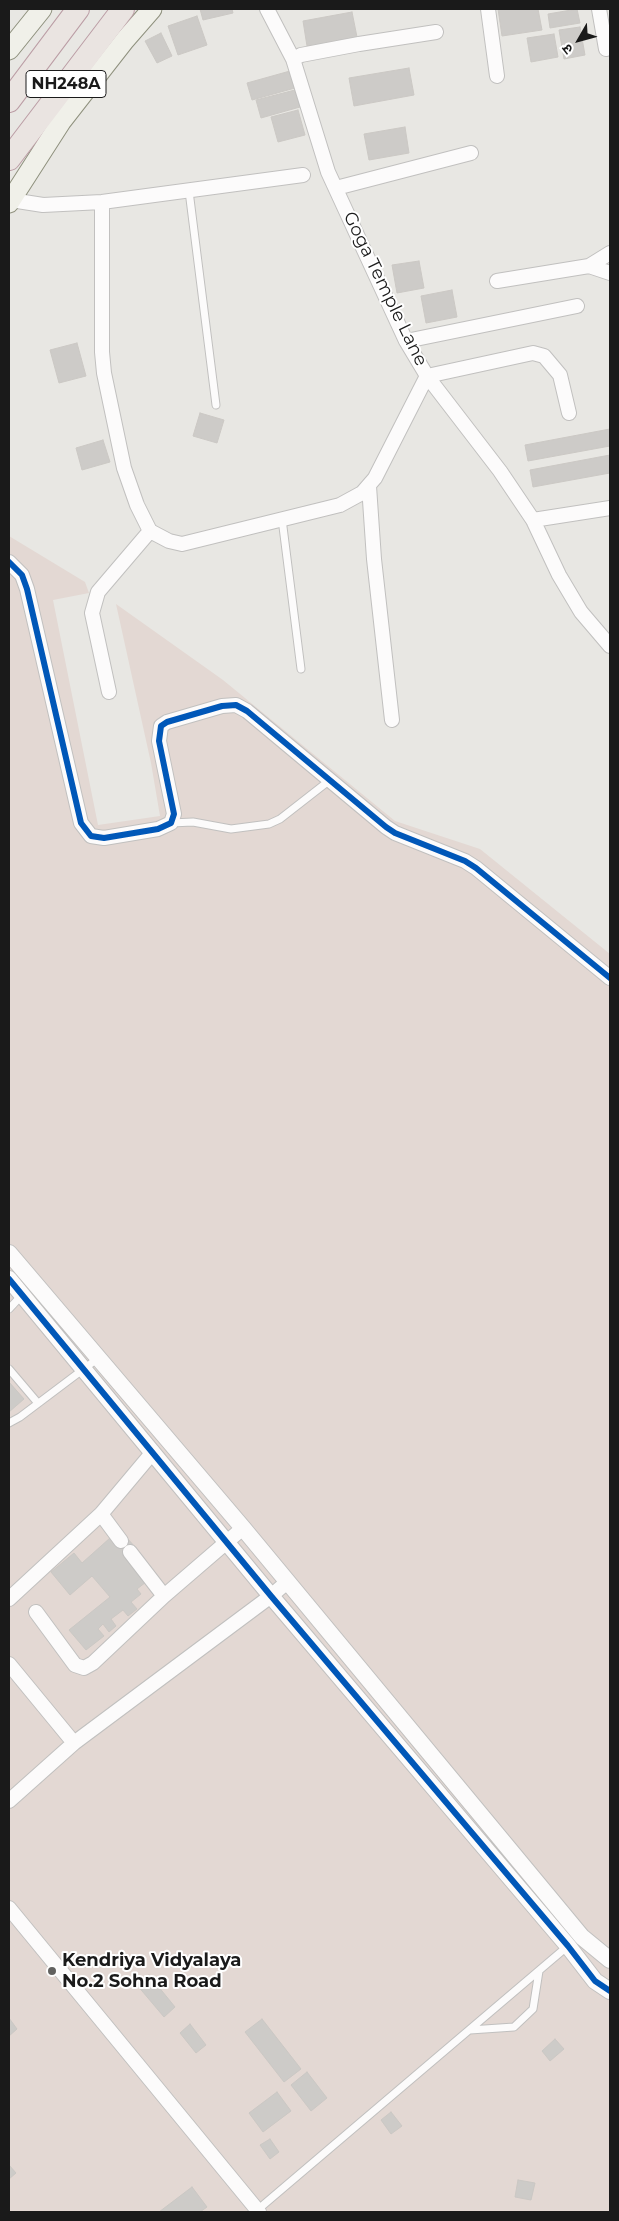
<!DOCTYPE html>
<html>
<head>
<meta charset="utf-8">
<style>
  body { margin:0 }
  #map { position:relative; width:619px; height:2221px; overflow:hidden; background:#e8e7e3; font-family:Montserrat,"Noto Sans Devanagari",sans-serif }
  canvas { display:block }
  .frame { position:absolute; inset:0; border:10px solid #1a1a1a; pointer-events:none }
  .north { position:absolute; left:554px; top:15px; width:50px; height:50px; -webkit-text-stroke:4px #fff; paint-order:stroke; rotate:232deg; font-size:14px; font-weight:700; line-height:20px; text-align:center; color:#1a1a1a }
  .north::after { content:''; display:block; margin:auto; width:18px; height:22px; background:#1a1a1a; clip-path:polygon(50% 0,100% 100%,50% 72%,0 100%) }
</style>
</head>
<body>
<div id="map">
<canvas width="619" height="2221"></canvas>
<div class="frame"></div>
<div class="north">उ</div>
</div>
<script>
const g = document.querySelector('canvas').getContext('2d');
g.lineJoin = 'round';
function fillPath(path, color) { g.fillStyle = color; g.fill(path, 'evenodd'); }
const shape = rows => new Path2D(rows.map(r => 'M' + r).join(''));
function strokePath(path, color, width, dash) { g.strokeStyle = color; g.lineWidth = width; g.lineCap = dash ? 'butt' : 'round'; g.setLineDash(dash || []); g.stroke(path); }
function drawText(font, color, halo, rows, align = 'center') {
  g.font = font + ' Montserrat,sans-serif'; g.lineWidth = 4; g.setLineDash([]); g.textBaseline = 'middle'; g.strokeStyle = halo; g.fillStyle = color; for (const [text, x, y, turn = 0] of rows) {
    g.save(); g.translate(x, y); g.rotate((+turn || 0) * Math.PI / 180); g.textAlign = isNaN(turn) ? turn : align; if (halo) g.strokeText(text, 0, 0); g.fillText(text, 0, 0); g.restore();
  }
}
fillPath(shape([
  [9,536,85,582,89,593,53,600,98,825,160,816,151,763,116,604,223,680,395,821,480,849,610,954,610,2212,9,2212]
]), '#e3d8d3');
const building = shape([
  [200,9,232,9,233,13,203,20,200,9],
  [498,9,538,9,542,30,502,36,498,9],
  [577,9,580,23,550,28,548,14,577,9],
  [352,12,357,37,307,46,303,21,352,12],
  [197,16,207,45,178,55,168,26,197,16],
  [580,27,585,55,564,59,559,30,580,27],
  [161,33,172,56,157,63,145,41,161,33],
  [554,34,558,57,531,62,527,38,554,34],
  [409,68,414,95,354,106,349,78,409,68],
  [290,71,295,88,252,100,247,83,290,71],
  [295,90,300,107,261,118,256,100,295,90],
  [298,110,305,135,278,142,271,117,298,110],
  [405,127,409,153,369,160,364,134,405,127],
  [419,261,424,288,397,293,392,265,419,261],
  [452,290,457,317,426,323,421,296,452,290],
  [77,343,86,376,59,383,50,350,77,343],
  [200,413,224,420,217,443,193,436,200,413],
  [610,429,610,446,528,461,525,445,610,429],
  [103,440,110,462,82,470,76,448,103,440],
  [610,455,610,473,533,487,530,470,610,455],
  [9,1382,24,1399,9,1412,9,1382],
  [126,1537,136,1548,125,1557,146,1582,137,1589,141,1594,131,1602,137,1609,128,1616,123,1610,111,1619,116,1626,109,1632,103,1624,98,1629,104,1636,86,1650,69,1630,110,1597,92,1576,70,1595,51,1572,74,1553,82,1563,110,1538,116,1545,126,1537],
  [149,1975,175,2007,164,2017,137,1985,149,1975],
  [9,2018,17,2029,9,2036,9,2018],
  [262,2019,301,2069,284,2082,245,2032,262,2019],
  [190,2024,206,2045,196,2053,180,2033,190,2024],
  [555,2039,564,2049,550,2061,542,2051,555,2039],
  [307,2072,327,2098,311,2111,291,2085,307,2072],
  [277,2092,291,2111,263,2132,249,2113,277,2092],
  [391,2112,402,2126,391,2134,381,2120,391,2112],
  [270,2139,279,2152,270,2159,260,2145,270,2139],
  [9,2165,16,2173,9,2179,9,2165],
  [518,2180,535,2183,531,2200,515,2197,518,2180],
  [192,2187,207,2207,200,2212,159,2212,192,2187]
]);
fillPath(building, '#cdcbc8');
strokePath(building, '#cbc8c4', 1);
const service = shape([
  [189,191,216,405],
  [282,519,301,669],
  [171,823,193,822,231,829,269,824,280,819,330,780],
  [9,1309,22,1295],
  [9,1369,37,1402],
  [9,1423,20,1417,97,1359],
  [470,2030,514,2027,533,2009,539,1971],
  [255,2212,569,1945]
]);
const minor = shape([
  [267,9,293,59,328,172,406,341,427,376,500,471,533,520,559,575,581,612,610,646],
  [488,9,497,76],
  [599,9,606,49,610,48],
  [293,59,301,55,359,44,436,32],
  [336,188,471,153],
  [11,200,43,205,102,202,303,175],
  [102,202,102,352,104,373,124,468,137,505,150,531,169,541,182,544,340,505,362,493,375,478,427,376,533,353,544,356,560,375,569,413],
  [589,266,610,253],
  [497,281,589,266,610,273],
  [406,341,577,306],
  [369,486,374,559,392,720],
  [533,520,610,508],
  [9,562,22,575,27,589,81,823,91,836,104,838,158,829,171,823,174,814,159,741,161,726,167,722,222,706,236,705,247,711,386,827,395,833,465,861,476,868,610,978],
  [109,692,92,613,98,592,150,531],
  [101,1514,121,1541],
  [130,1552,164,1596],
  [9,1599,101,1514,153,1452],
  [36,1612,75,1665,84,1668,93,1663,164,1596,243,1528],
  [9,1664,74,1743],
  [9,1801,74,1743,271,1596,286,1583],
  [9,1908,259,2212]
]);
const tertiary = shape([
  [9,1253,243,1528,582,1937,610,1960],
  [9,1279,271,1596,568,1946,595,1981,610,1991]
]);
const secondary = shape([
  [9,50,42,9],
  [9,203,61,122,125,40,152,9]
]);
const trunk = shape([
  [9,101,78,9],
  [9,159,123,9]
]);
strokePath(service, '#c1c0bf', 9);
strokePath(minor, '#c1c0bf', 16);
strokePath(tertiary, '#c1c0bf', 18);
strokePath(secondary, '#8e907d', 21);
strokePath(trunk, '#bb9da5', 24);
strokePath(service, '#fcfbfb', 7);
strokePath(minor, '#fcfbfb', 14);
strokePath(tertiary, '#fcfbfb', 16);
strokePath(secondary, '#f0f0e9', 19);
strokePath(trunk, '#eae4e1', 22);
strokePath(shape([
  [9,562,22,575,27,589,81,823,91,836,104,838,158,829,171,823,174,814,159,741,161,726,167,722,222,706,236,705,247,711,386,827,395,833,465,861,476,868,610,978],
  [9,1279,271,1596,568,1946,595,1981,610,1991]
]), '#0057b8', 6);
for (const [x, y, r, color] of [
  [52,1971,5,"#626260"]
]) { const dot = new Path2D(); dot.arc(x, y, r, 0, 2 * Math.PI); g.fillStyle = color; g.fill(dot); strokePath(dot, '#fff', 2); }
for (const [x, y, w] of [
  [66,84,80]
]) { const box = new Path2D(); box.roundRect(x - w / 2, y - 13.5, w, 27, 4); g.fillStyle = '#fff'; g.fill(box); strokePath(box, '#1a1a1a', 1); }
drawText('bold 16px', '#1a1a1a', null, [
  ["NH248A",66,84]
]);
drawText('18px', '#1a1a1a', '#fff', [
  ["Goga Temple Lane",385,289,64]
]);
drawText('bold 18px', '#1a1a1a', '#fff', [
  ["Kendriya Vidyalaya",62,1961],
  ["No.2 Sohna Road",62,1982]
], 'left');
</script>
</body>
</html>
